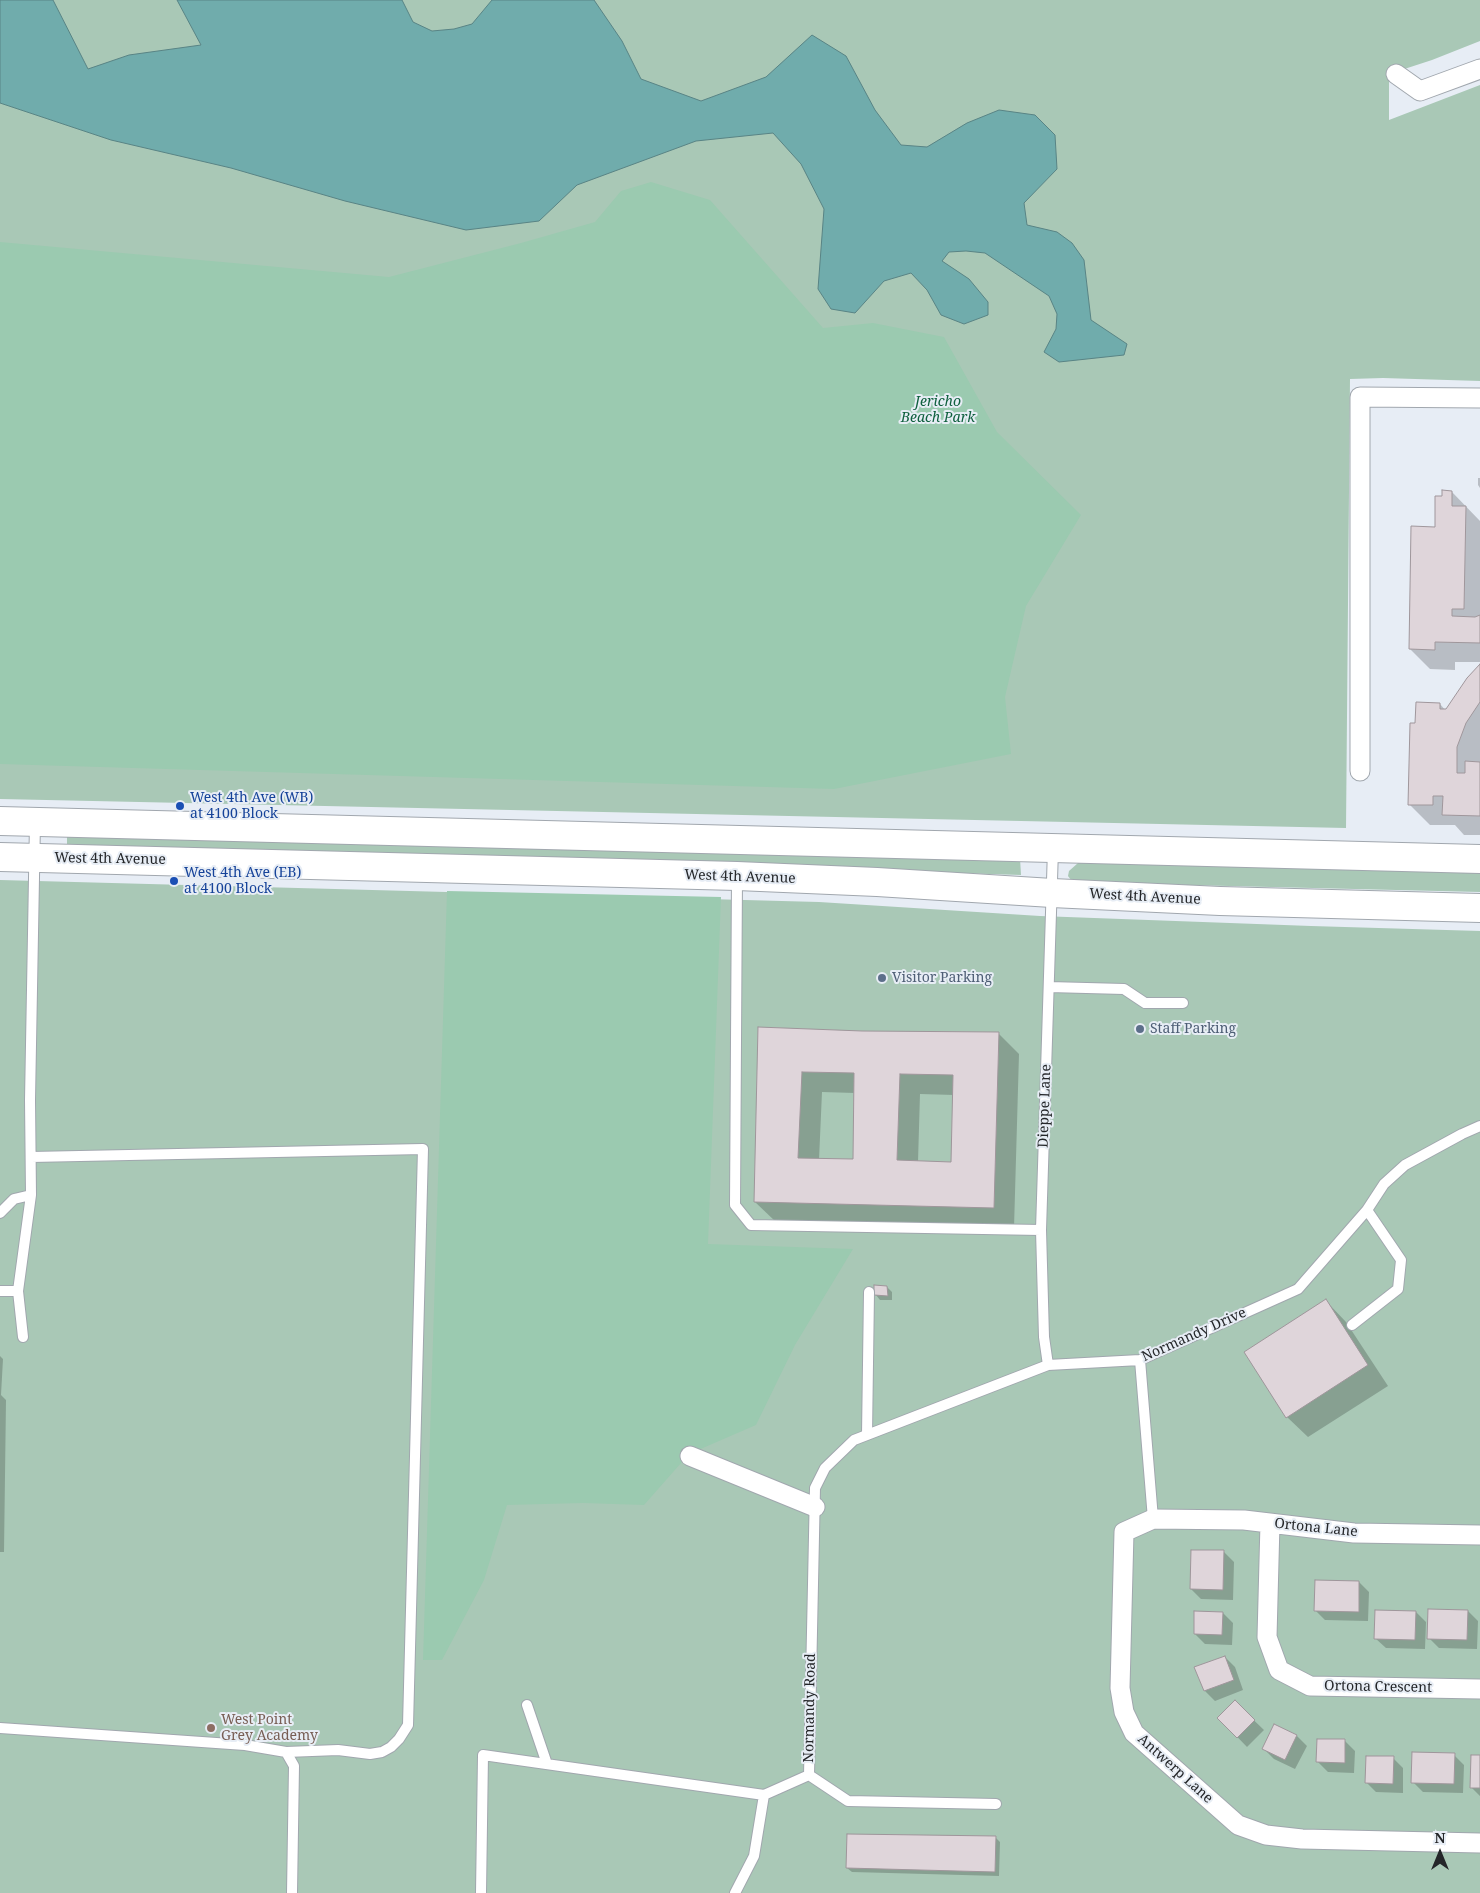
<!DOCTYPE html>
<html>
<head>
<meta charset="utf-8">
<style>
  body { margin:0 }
  #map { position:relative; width:1480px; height:1893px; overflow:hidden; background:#e7edf5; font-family:"Noto Serif",serif }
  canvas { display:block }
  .north { position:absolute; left:1415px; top:1828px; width:50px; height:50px; -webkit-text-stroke:4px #e7edf5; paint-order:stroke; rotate:0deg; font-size:14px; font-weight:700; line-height:20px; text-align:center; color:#242629 }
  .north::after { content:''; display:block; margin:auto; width:18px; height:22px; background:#242629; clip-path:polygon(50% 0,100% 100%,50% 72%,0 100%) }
</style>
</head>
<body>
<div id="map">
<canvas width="1480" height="1893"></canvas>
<div class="north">N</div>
</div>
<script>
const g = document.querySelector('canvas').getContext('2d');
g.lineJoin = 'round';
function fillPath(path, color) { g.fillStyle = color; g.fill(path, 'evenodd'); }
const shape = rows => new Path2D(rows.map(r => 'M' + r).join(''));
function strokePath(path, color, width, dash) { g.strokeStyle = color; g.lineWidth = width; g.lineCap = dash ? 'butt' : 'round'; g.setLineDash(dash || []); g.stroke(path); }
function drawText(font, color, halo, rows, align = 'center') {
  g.font = font + ' "Noto Serif",serif'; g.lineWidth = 4; g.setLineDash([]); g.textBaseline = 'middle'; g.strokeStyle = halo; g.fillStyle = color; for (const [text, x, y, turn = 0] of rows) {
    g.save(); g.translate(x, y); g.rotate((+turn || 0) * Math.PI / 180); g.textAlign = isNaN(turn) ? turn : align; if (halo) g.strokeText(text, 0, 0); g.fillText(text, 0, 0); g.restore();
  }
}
fillPath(shape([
  [0,0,1480,0,1480,41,1432,60,1389,74,1389,120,1480,85,1480,381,1383,378,1350,379,1346,828,0,799],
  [67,832,1020,858,1021,875,67,845],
  [1088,859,1480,868,1480,892,1187,885,1071,880,1068,876,1069,871,1078,863],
  [0,880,819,902,1040,916,1311,926,1480,931,1480,1893,0,1893]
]), '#a9c8b6');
fillPath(shape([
  [651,182,710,200,823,328,873,323,944,337,997,432,1081,515,1026,606,1005,697,1011,754,834,789,0,764,0,242,389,277,521,243,595,222,621,191],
  [447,891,721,897,708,1244,853,1249,795,1345,756,1425,689,1454,644,1505,583,1503,507,1505,484,1580,442,1660,423,1660]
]), '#9bcab0');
const water = shape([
  [0,0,53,0,88,69,129,55,201,45,177,0,402,0,413,22,432,31,454,29,472,24,492,0,594,0,622,41,641,79,701,101,766,77,812,35,846,56,875,110,901,145,927,147,967,123,999,110,1035,115,1055,135,1057,169,1024,203,1027,225,1057,232,1072,243,1084,260,1091,320,1127,344,1124,355,1059,362,1044,352,1056,329,1057,314,1049,296,985,253,966,251,949,252,942,261,969,279,988,302,988,315,964,324,941,315,927,290,911,273,884,281,855,313,831,309,818,289,824,209,801,164,773,133,696,141,577,185,539,221,466,230,345,201,231,168,111,140,0,103,0,0]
]);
fillPath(water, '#70acac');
strokePath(water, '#598485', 1);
fillPath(shape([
  [1478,478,1480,478,1480,488,1478,485],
  [1452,492,1480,521,1480,662,1455,662,1455,670,1430,669,1410,649,1443,497],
  [1480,667,1480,835,1464,835,1455,825,1430,825,1409,804,1417,724,1440,704,1446,711],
  [759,1028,862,1032,998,1033,1019,1054,1014,1228,776,1222,755,1202],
  [822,1092,855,1093,854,1160,819,1160],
  [920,1094,954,1095,952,1163,918,1162],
  [887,1287,892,1292,892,1300,880,1300,876,1295],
  [1326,1301,1346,1322,1388,1386,1308,1437,1287,1417],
  [0,1356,3,1359,1,1395,6,1400,4,1552,0,1552],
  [1224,1552,1234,1562,1233,1600,1201,1599,1191,1589],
  [1359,1582,1369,1592,1368,1621,1325,1620,1315,1610],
  [1468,1611,1478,1621,1477,1649,1439,1648,1429,1638],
  [1416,1612,1426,1622,1425,1649,1386,1648,1375,1638],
  [1223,1613,1233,1623,1232,1645,1205,1644,1195,1634],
  [1225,1657,1235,1667,1243,1690,1215,1701,1205,1691,1196,1668],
  [1235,1702,1264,1730,1247,1747,1219,1718],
  [1297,1736,1307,1746,1295,1769,1274,1759,1264,1749],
  [1345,1741,1355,1751,1354,1773,1328,1772,1318,1762],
  [1454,1755,1464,1765,1463,1793,1423,1792,1413,1782],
  [1480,1756,1480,1796,1471,1787],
  [1393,1758,1403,1768,1403,1793,1376,1792,1366,1782],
  [995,1837,1000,1842,999,1876,852,1872,847,1868]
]), '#0003');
const building = shape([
  [1442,490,1452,491,1452,506,1466,506,1464,609,1452,609,1452,616,1475,617,1480,615,1480,643,1435,642,1435,650,1409,649,1411,526,1435,527,1435,496,1442,496,1442,490],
  [1480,664,1480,702,1466,723,1457,747,1457,773,1465,773,1465,761,1480,762,1480,816,1442,815,1443,796,1433,796,1433,805,1408,805,1410,723,1415,723,1416,702,1440,703,1440,709,1446,709,1467,678,1480,664],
  [758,1027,862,1031,999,1032,994,1208,754,1202,758,1027],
  [802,1072,854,1073,853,1159,798,1158,802,1072],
  [900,1074,953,1075,951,1162,897,1160,900,1074],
  [874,1285,887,1286,888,1296,874,1295,874,1285],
  [1326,1299,1368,1365,1286,1418,1244,1352,1326,1299],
  [1191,1550,1224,1550,1223,1590,1190,1589,1191,1550],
  [1315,1580,1359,1581,1359,1612,1314,1611,1315,1580],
  [1428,1609,1468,1610,1467,1640,1427,1639,1428,1609],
  [1375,1610,1416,1611,1415,1640,1374,1639,1375,1610],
  [1194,1611,1223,1612,1222,1635,1194,1634,1194,1611],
  [1225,1656,1234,1680,1204,1691,1194,1667,1225,1656],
  [1235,1700,1255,1720,1237,1738,1217,1718,1235,1700],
  [1274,1724,1297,1735,1285,1760,1262,1749,1274,1724],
  [1317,1739,1345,1739,1345,1763,1316,1762,1317,1739],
  [1412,1752,1455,1753,1454,1784,1411,1783,1412,1752],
  [1471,1755,1480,1755,1480,1788,1470,1788,1471,1755],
  [1366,1756,1394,1756,1393,1784,1365,1783,1366,1756],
  [847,1834,996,1836,995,1872,846,1868,847,1834]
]);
fillPath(building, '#dfd5da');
strokePath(building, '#9f969b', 1);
const lane = shape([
  [737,877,735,1205,751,1225,1041,1230],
  [1049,987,1124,989,1145,1003,1183,1003],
  [0,1213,14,1199,31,1195],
  [0,1291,18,1291],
  [1352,1325,1398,1289,1401,1260,1367,1210],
  [23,1337,18,1291,31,1195,30,1100,35,822],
  [1140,1360,1153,1519],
  [1048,1365,1044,1337,1041,1230,1053,849],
  [867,1435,869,1292],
  [527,1705,547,1764],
  [0,1728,245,1745,286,1752,338,1750,370,1754,382,1752,391,1747,399,1739,408,1725,423,1149,31,1157],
  [286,1752,294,1766,292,1893],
  [809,1775,815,1488,825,1468,854,1440,1048,1365,1140,1360,1298,1289,1367,1210,1384,1184,1405,1165,1462,1134,1480,1126],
  [809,1775,848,1801,996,1804],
  [481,1893,483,1755,764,1795,809,1775],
  [735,1893,754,1856,764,1795]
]);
const street = shape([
  [1396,74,1420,91,1480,69],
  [1360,771,1360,397,1480,398],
  [690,1456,815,1507],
  [1270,1523,1267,1637,1279,1670,1310,1686,1480,1689],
  [1480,1535,1354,1533,1244,1520,1153,1519,1124,1532,1120,1688,1124,1712,1134,1733,1238,1825,1266,1835,1302,1839,1480,1843]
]);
const secondary = shape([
  [0,821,1480,859],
  [0,857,737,876,877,882,1052,893,1220,901,1480,908]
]);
strokePath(lane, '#a1a7ae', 12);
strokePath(street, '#a1a7ae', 21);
strokePath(secondary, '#a1a7ae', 30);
strokePath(lane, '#fff', 10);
strokePath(street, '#fff', 19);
strokePath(secondary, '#fff', 28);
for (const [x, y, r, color] of [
  [180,806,5,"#1a4fb4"],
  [174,881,5,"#1a4fb4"],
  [882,978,5,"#5c6f8a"],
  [1140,1029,5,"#5c6f8a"],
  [211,1728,5,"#8d6e63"]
]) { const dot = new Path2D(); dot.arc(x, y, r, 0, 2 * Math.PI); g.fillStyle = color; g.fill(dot); strokePath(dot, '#e7edf5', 2); }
drawText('italic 14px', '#0f603e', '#e7edf5', [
  ["Jericho",938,402],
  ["Beach Park",938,418]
]);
drawText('14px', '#164399', '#e7edf5', [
  ["West 4th Ave (WB)",190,798],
  ["at 4100 Block",190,814],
  ["West 4th Ave (EB)",184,873],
  ["at 4100 Block",184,889]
], 'left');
drawText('14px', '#242629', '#e7edf5', [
  ["West 4th Avenue",110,859,1],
  ["West 4th Avenue",740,877,2],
  ["West 4th Avenue",1145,897,3],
  ["Dieppe Lane",1045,1106,-88],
  ["Normandy Drive",1194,1335,-24],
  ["Ortona Lane",1316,1528,6],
  ["Ortona Crescent",1378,1687,1],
  ["Normandy Road",810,1708,-89],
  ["Antwerp Lane",1175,1769,42]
]);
drawText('14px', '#4e5e75', '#e7edf5', [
  ["Visitor Parking",892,978],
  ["Staff Parking",1150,1029]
], 'left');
drawText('14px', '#785e54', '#e7edf5', [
  ["West Point",221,1720],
  ["Grey Academy",221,1736]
], 'left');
</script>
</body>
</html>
